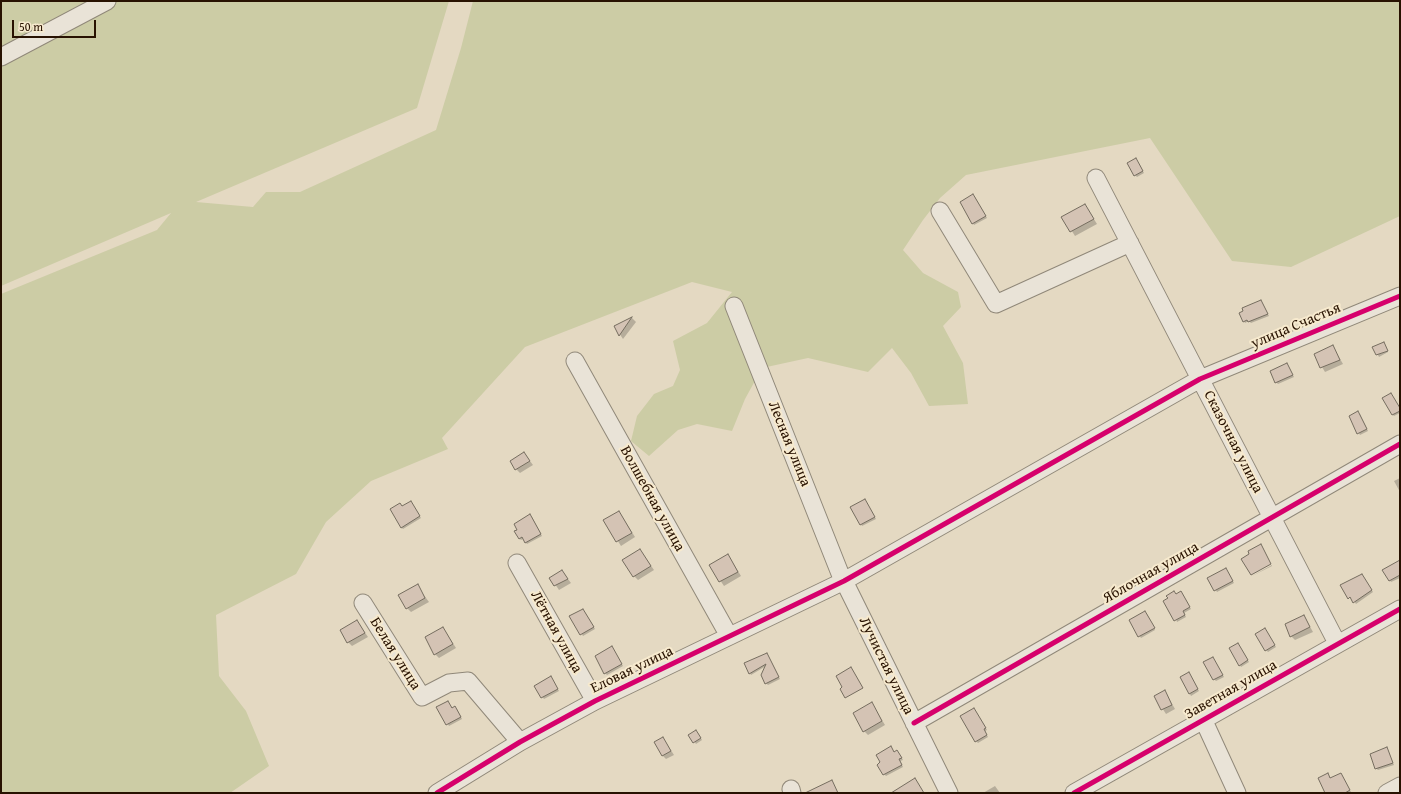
<!DOCTYPE html>
<html>
<head>
<meta charset="utf-8">
<style>
  body { margin:0 }
  #map { position:relative; width:1401px; height:794px; overflow:hidden; background:#e4d9c2; font-family:"Gentium Book Plus",serif }
  canvas { display:block }
  .frame { position:absolute; inset:0; border:2px solid #281201; pointer-events:none }
  .scale { position:absolute; left:12px; top:20px; width:84px; height:18px; box-sizing:border-box; border:2px solid #281201; border-top:0; padding-left:5px; font-size:12px; line-height:14px; white-space:nowrap; color:#281201; -webkit-text-stroke:3px #f7eace; paint-order:stroke }
</style>
</head>
<body>
<div id="map">
<canvas width="1401" height="794"></canvas>
<div class="frame"></div>
<div class="scale">50 m</div>
</div>
<script>
const g = document.querySelector('canvas').getContext('2d');
g.lineJoin = 'round';
function fillPath(path, color) { g.fillStyle = color; g.fill(path, 'evenodd'); }
const shape = rows => new Path2D(rows.map(r => 'M' + r).join(''));
function strokePath(path, color, width, dash) { g.strokeStyle = color; g.lineWidth = width; g.lineCap = dash ? 'butt' : 'round'; g.setLineDash(dash || []); g.stroke(path); }
function drawText(font, color, halo, rows, align = 'center') {
  g.font = font + ' "Gentium Book Plus",serif'; g.lineWidth = 4; g.setLineDash([]); g.textBaseline = 'middle'; g.strokeStyle = halo; g.fillStyle = color; for (const [text, x, y, turn = 0] of rows) {
    g.save(); g.translate(x, y); g.rotate((+turn || 0) * Math.PI / 180); g.textAlign = isNaN(turn) ? turn : align; if (halo) g.strokeText(text, 0, 0); g.fillText(text, 0, 0); g.restore();
  }
}
fillPath(shape([
  [1,1,449,1,417,108,196,202,253,207,266,192,300,192,436,130,461,48,473,1,1400,1,1400,216,1291,267,1232,261,1150,138,966,175,940,198,923,220,903,250,923,273,958,292,961,307,943,326,963,363,968,404,929,406,911,373,892,348,868,372,808,358,762,368,745,399,732,431,697,424,678,430,649,456,631,441,637,416,654,394,673,386,680,370,673,341,707,323,732,292,692,282,525,347,442,438,448,449,371,481,326,522,296,574,216,615,219,676,246,711,269,766,230,793,1,793,1,294,157,230,171,213,1,286]
]), '#cccca5');
fillPath(shape([
  [1137,161,1144,173,1137,177,1135,175],
  [975,197,987,218,974,225,962,203],
  [1085,205,1097,224,1075,236,1063,217],
  [1261,301,1269,316,1251,323,1249,321,1245,323,1244,321],
  [632,318,636,322,623,339,615,327],
  [1385,345,1388,352,1379,357,1374,347],
  [1333,347,1343,364,1325,372,1315,355],
  [1287,364,1294,377,1278,384,1276,382],
  [1391,394,1400,408,1400,413,1394,416,1393,415],
  [1360,414,1368,431,1360,435,1350,417],
  [524,453,533,465,520,473,516,469],
  [1400,478,1400,492,1394,481],
  [865,500,876,519,862,526,861,524],
  [412,504,421,518,403,529,401,527,403,507],
  [619,512,635,537,621,546,605,521],
  [532,517,542,536,527,544,523,539,521,540,519,538],
  [640,550,654,570,638,580,634,576],
  [728,555,741,576,724,586,710,565],
  [1400,561,1400,578,1391,582,1384,570],
  [1272,565,1272,566,1252,576],
  [562,571,571,583,559,590,551,578],
  [1227,571,1234,583,1217,592,1208,578],
  [1362,575,1373,592,1356,604,1352,598,1349,598],
  [417,586,429,602,411,612,407,608],
  [1182,594,1191,609,1184,613,1186,617,1177,622,1169,599],
  [584,611,595,629,583,636,571,617],
  [1147,614,1155,630,1141,638,1130,621],
  [1304,616,1313,632,1295,640,1291,636],
  [357,621,368,637,352,646,348,642],
  [443,628,456,648,439,658,435,654],
  [1266,631,1276,647,1268,652,1266,650],
  [1238,644,1249,662,1241,667,1240,665],
  [612,647,623,666,607,675,605,673],
  [768,656,780,679,768,685,766,683,766,666,751,675,750,673],
  [1214,660,1224,677,1216,681,1214,679],
  [1189,673,1199,691,1191,696,1181,677],
  [552,679,559,691,544,699,535,686],
  [1165,692,1175,709,1166,714,1155,697],
  [448,702,453,709,457,709,462,719,449,726,438,708],
  [872,704,885,725,868,735,864,731],
  [975,710,987,730,985,731,988,737,978,743,976,741],
  [698,733,702,740,696,744,690,735],
  [663,738,674,755,666,759,662,755],
  [1387,748,1394,765,1378,770,1376,768],
  [892,749,895,753,899,753,903,760,900,761,903,767,886,776,884,774],
  [1341,774,1351,792,1326,793,1329,776,1331,779],
  [995,786,1000,793,983,793]
]), '#0003');
const building = shape([
  [1136,158,1143,171,1134,176,1127,163,1136,158],
  [973,194,986,216,972,224,960,202,973,194],
  [1085,204,1094,219,1070,232,1061,217,1085,204],
  [1261,300,1268,314,1248,322,1247,320,1243,322,1239,313,1243,311,1242,308,1261,300],
  [632,317,619,336,614,326,632,317],
  [1384,342,1388,351,1376,355,1372,347,1384,342],
  [1333,345,1340,360,1320,368,1314,354,1333,345],
  [1287,363,1293,375,1275,383,1270,371,1287,363],
  [1391,393,1400,408,1400,411,1392,415,1382,398,1391,393],
  [1358,411,1367,429,1357,434,1349,416,1358,411],
  [524,452,530,461,515,470,510,461,524,452],
  [865,499,875,517,860,525,850,507,865,499],
  [411,501,420,516,401,528,390,509,400,503,402,506,411,501],
  [619,511,632,533,616,542,603,520,619,511],
  [530,514,541,534,525,543,522,537,519,539,514,531,517,530,514,524,530,514],
  [1261,544,1271,564,1251,575,1241,559,1249,554,1248,551,1261,544],
  [640,549,651,566,633,577,622,560,640,549],
  [728,554,738,572,719,582,709,565,728,554],
  [1400,560,1400,575,1389,581,1382,570,1400,560],
  [1226,568,1233,581,1214,591,1207,578,1226,568],
  [562,570,568,579,554,586,549,578,562,570],
  [1362,574,1372,590,1353,603,1350,597,1348,599,1340,585,1362,574],
  [418,584,425,598,406,609,398,595,418,584],
  [1174,591,1176,594,1181,591,1190,607,1183,611,1185,615,1174,621,1163,601,1168,598,1166,596,1174,591],
  [583,609,594,627,580,635,569,616,583,609],
  [1145,611,1155,628,1138,637,1129,620,1145,611],
  [1304,615,1310,627,1290,637,1285,624,1304,615],
  [357,620,365,633,347,643,340,630,357,620],
  [443,627,453,644,434,655,425,637,443,627],
  [1265,628,1275,645,1265,651,1255,634,1265,628],
  [1238,643,1248,660,1239,666,1229,648,1238,643],
  [612,646,622,664,604,674,595,656,612,646],
  [767,653,779,677,765,684,761,675,766,664,749,674,744,663,767,653],
  [1213,657,1223,675,1213,680,1203,662,1213,657],
  [851,667,863,688,845,698,840,689,842,687,836,676,851,667],
  [1189,672,1198,689,1189,694,1180,677,1189,672],
  [551,676,558,689,541,698,534,686,551,676],
  [1165,690,1172,705,1161,710,1154,696,1165,690],
  [448,701,452,708,455,706,461,717,446,725,436,707,448,701],
  [872,702,882,721,863,732,853,713,872,702],
  [974,708,986,728,984,729,987,735,975,742,960,716,974,708],
  [696,730,701,738,693,743,688,735,696,730],
  [663,737,671,751,662,756,654,742,663,737],
  [891,746,894,752,897,750,902,758,899,759,902,765,883,775,877,765,880,762,876,755,891,746],
  [1387,747,1393,763,1375,769,1370,754,1387,747],
  [1328,773,1330,778,1341,773,1350,790,1345,793,1325,793,1318,778,1328,773],
  [915,778,924,793,891,793,915,778],
  [832,780,838,793,805,793,832,780]
]);
fillPath(building, '#d4c3b4');
strokePath(building, '#756d5f', 1);
const minor = shape([
  [1,57,107,1],
  [1096,178,1337,643],
  [940,211,996,304,1130,243],
  [734,306,843,581],
  [575,361,729,636],
  [517,563,595,701],
  [844,581,949,793],
  [363,603,422,697,449,683,468,681,520,742],
  [1203,719,1237,793],
  [914,723,1400,444],
  [791,789,792,793],
  [437,793,520,742,595,701,844,581,1200,379,1400,296],
  [1074,793,1400,609],
  [1387,793,1400,786]
]);
strokePath(minor, '#908879', 19);
strokePath(minor, '#e9e3d7', 17);
strokePath(shape([
  [914,723,1400,444],
  [437,793,520,742,595,701,844,581,1200,379,1400,296],
  [1074,793,1400,609]
]), '#d6006c', 5);
drawText('15px', '#281201', '#f7eace', [
  ["улица Счастья",1296,326,-23],
  ["Сказочная улица",1233,442,63],
  ["Лесная улица",789,444,68],
  ["Волшебная улица",652,499,61],
  ["Яблочная улица",1151,573,-30],
  ["Лётная улица",556,632,61],
  ["Белая улица",395,654,58],
  ["Лучистая улица",886,666,64],
  ["Еловая улица",632,670,-26],
  ["Заветная улица",1231,690,-30]
]);
</script>
</body>
</html>
